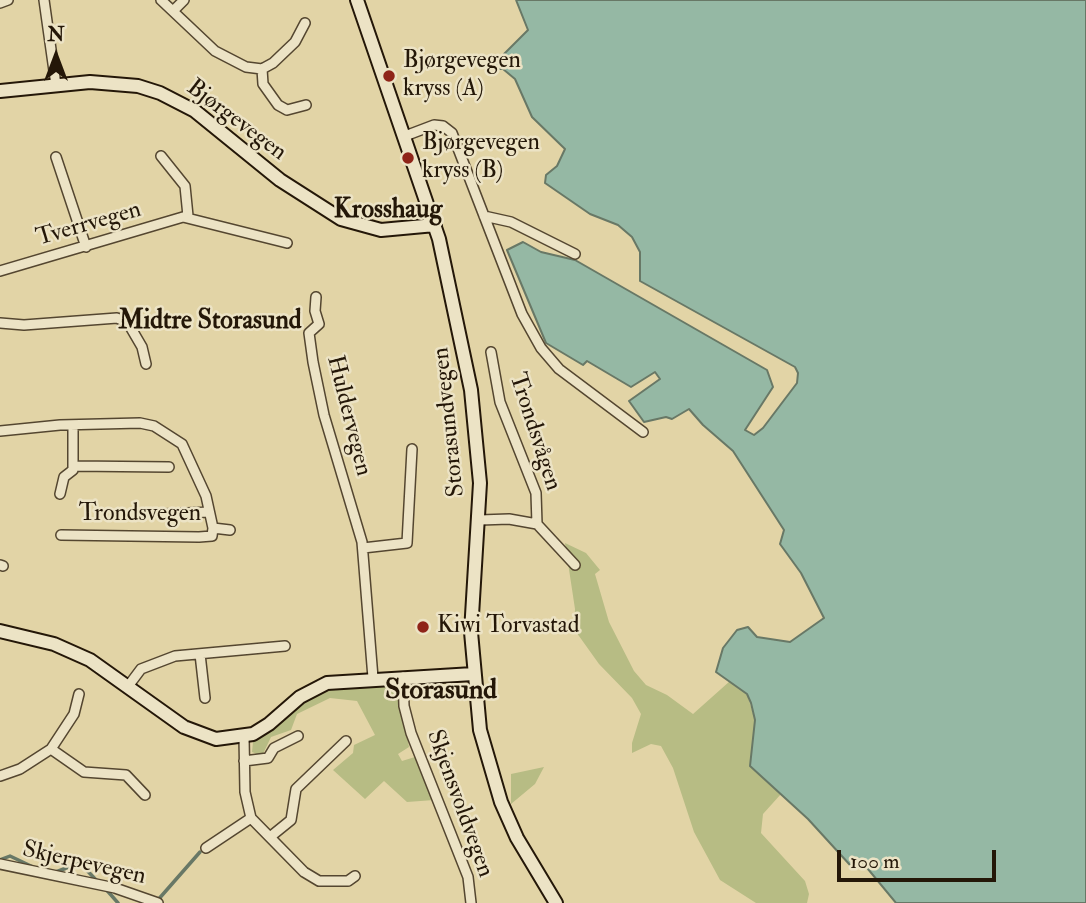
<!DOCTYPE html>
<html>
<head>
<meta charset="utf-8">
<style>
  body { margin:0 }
  #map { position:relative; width:1086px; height:903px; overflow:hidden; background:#e2d4a6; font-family:"IM FELL Double Pica",serif }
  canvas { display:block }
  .north { position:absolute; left:21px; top:21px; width:70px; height:70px; -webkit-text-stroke:5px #ece3c5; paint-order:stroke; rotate:0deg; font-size:19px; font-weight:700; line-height:28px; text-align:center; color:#241708 }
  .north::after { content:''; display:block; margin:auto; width:24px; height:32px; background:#241708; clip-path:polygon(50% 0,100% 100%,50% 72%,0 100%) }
  .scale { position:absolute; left:837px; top:850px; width:159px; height:32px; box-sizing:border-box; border:4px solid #241708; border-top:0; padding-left:9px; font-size:21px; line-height:24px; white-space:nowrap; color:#241708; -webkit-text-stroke:5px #ece3c5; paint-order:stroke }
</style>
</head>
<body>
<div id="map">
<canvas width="1086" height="903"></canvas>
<div class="north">N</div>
<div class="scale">100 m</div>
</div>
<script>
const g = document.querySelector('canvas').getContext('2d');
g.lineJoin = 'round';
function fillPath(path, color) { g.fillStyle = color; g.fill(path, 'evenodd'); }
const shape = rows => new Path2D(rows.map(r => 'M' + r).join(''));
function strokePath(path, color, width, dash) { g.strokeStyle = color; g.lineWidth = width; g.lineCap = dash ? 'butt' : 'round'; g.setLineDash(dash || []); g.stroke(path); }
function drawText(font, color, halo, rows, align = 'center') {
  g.font = font + ' "IM FELL Double Pica",serif'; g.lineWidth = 5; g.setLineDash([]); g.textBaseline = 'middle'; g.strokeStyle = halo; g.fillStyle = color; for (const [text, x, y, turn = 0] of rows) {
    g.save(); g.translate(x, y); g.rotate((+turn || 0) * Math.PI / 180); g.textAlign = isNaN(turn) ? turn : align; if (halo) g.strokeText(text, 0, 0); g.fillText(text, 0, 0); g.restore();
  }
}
fillPath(shape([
  [565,543,586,553,600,570,595,574,609,622,634,671,646,685,667,695,693,714,730,681,747,694,755,720,750,766,781,794,763,814,761,833,805,881,809,894,807,903,756,903,720,880,694,832,673,768,661,746,651,744,632,753,632,743,641,714,632,698,599,664,574,629,575,609],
  [387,684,399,687,409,747,398,754,402,761,415,757,434,800,407,802,384,781,365,799,333,770,353,753,354,745,375,735,357,701,330,698,297,714,291,730,271,737,262,756,252,752,253,742,324,688],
  [544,767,535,784,511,804,511,774]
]), '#b7bc84');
const water = shape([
  [516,0,1086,0,1086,903,896,903,863,863,850,865,808,819,750,766,755,720,751,703,747,694,716,672,723,648,737,630,748,627,757,637,790,642,824,618,801,573,780,544,784,530,733,451,703,425,689,409,672,419,666,417,644,422,629,401,660,379,655,372,631,387,587,361,583,365,546,343,507,250,523,242,541,252,575,260,767,370,773,387,745,430,754,435,763,428,797,383,798,373,795,367,640,281,640,252,632,237,618,225,590,214,545,183,546,175,557,166,565,149,532,117,515,79,503,69,489,69,528,30,516,0]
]);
fillPath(water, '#95b8a4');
strokePath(water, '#687866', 2);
strokePath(shape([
  [0,860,10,856,33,867],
  [53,873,80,863,98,882],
  [104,887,118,903],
  [157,901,200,852]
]), '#687866', 3.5);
const street = shape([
  [44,0,56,85],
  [161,0,215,51,246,67,262,69,273,63,295,42,305,23],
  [0,3,8,0],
  [173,11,184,0],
  [262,69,263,84,278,105,287,110,306,105],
  [405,136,434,125,443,126,452,133,522,314,541,348,559,369,643,432],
  [161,156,185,186,188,216],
  [56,157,86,247],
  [484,216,511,222,575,254],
  [0,271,183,217,287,243],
  [316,297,315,311,319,324,309,333,313,362,324,415,362,542,373,678],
  [0,323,24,325,117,318,128,323,142,347,146,364],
  [491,352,500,402,536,493,537,524],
  [0,431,60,425,140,423,154,426,182,444,206,496,213,528,212,536,199,537,61,535],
  [73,466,169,467],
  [60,494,64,477,73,470,73,426],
  [165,514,209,512],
  [480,520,509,519,537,524,575,565],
  [213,528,230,530],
  [363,548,407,543,412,449],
  [0,565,3,566],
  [200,654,205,698],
  [403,677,404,706,411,733,468,877,471,903],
  [129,685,141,669,175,656,285,646],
  [244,737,245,792,251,818,304,872,319,881,348,881,355,876],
  [51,749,84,772,126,775,145,795],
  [244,761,268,758,274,748,298,736],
  [0,776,20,769,51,749,74,714,79,694],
  [270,837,291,820,296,789,346,741],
  [206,848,251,818],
  [0,864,115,888,158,903]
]);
const secondary = shape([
  [357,0,439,239,471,390,480,483,471,632,480,730,501,802,517,838,556,903],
  [0,91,90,82,138,86,160,93,195,111,280,180,341,219,381,230,435,225],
  [0,631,54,644,90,660,184,727,216,739,253,734,269,724,300,697,327,683,473,674]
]);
strokePath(street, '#544630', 12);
strokePath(secondary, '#241708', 16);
strokePath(street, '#ece3c5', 9);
strokePath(secondary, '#ece3c5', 12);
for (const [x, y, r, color] of [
  [389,76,7,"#8f2418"],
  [408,158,7,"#8f2418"],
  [423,627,7,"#8f2418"]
]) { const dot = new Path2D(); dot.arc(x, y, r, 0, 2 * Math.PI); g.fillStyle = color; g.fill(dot); strokePath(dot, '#ece3c5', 2.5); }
drawText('24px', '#241708', '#ece3c5', [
  ["Bjørgevegen",403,62],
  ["kryss (A)",403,90],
  ["Bjørgevegen",422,144],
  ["kryss (B)",422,172],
  ["Kiwi Torvastad",437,627]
], 'left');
drawText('24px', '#241708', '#ece3c5', [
  ["Bjørgevegen",236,121,37],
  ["Tverrvegen",89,225,-16],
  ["Huldervegen",348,416,76],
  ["Storasundvegen",450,422,-96],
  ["Trondsvågen",534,432,72],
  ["Trondsvegen",140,515],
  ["Skjensvoldvegen",459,804,70],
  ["Skjerpevegen",84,864,13]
]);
drawText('bold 26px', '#241708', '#ece3c5', [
  ["Krosshaug",388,211],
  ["Midtre Storasund",210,322]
]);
drawText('bold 28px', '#241708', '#ece3c5', [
  ["Storasund",441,692]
]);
</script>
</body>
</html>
